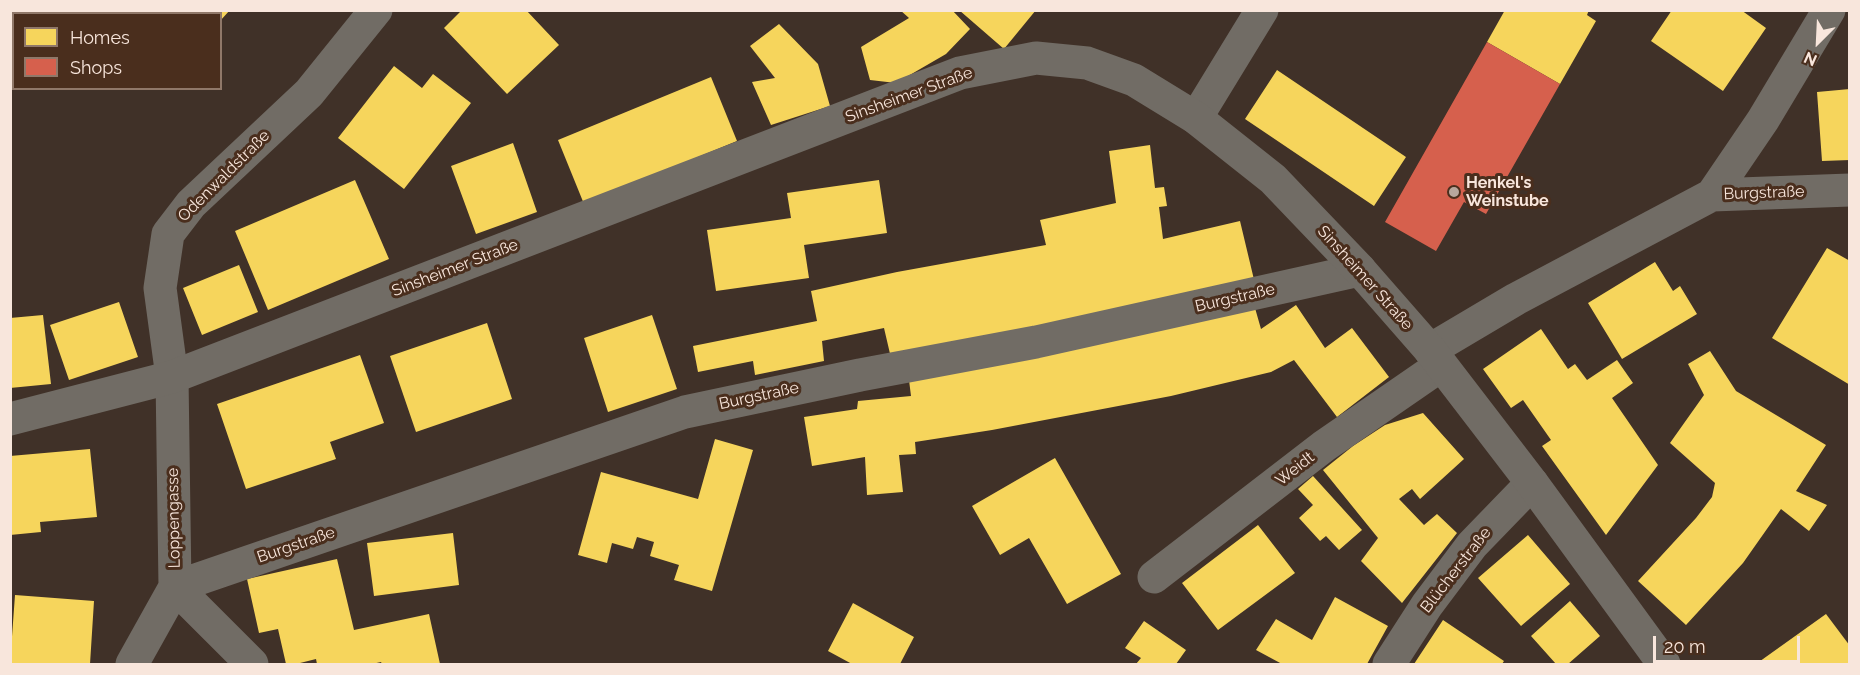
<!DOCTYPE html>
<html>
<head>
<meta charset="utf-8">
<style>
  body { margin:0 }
  #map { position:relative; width:1860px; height:675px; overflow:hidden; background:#403128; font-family:Raleway,sans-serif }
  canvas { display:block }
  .frame { position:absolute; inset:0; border:12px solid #f8e6dc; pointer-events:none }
  .legend { position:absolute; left:12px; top:12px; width:210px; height:78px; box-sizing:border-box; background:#4a2e1d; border:2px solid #907869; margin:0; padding:8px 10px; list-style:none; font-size:18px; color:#f8e6dc }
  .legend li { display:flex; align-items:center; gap:12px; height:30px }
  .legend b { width:30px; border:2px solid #907869 }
  .north { position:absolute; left:1788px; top:12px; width:60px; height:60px; -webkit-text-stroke:4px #4a2e1d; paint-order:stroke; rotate:204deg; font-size:16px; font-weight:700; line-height:24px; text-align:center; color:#f8e6dc }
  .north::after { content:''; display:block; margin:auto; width:21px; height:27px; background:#f8e6dc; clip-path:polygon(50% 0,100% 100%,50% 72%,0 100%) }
  .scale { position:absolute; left:1653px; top:636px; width:147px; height:27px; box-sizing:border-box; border:3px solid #f8e6dc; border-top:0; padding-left:8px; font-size:18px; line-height:21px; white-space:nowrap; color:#f8e6dc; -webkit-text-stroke:4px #4a2e1d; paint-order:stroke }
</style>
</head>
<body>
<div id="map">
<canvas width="1860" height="675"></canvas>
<div class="frame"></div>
<ul class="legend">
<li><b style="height:16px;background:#f6d55c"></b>Homes</li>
<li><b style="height:16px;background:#d6604d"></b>Shops</li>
</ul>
<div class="north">N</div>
<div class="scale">20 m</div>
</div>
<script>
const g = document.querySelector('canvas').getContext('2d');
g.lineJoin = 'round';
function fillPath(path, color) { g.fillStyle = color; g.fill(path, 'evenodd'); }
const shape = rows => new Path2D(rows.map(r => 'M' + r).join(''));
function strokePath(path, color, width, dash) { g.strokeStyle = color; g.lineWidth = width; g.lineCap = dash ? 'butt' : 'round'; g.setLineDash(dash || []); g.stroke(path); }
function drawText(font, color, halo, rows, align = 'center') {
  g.font = font + ' Raleway,sans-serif'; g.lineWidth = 6; g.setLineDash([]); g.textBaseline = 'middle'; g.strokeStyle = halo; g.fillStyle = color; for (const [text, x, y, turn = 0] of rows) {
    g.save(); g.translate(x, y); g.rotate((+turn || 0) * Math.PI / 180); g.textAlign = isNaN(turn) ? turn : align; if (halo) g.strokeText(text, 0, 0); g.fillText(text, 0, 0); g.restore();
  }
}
fillPath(shape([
  [101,10,230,10,220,21,220,14,104,14],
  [462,10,526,10,559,45,507,94,444,28],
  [900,10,952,10,970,29,946,54,896,83,870,80,861,47,909,18],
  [959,10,1036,10,1004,49],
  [1505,10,1589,10,1587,15,1596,21,1560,84,1487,42],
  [1672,10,1741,10,1766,28,1723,91,1651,41],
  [779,24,818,64,830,106,771,125,752,82,775,78,750,46],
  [394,66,422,88,433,74,471,103,404,189,338,138],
  [1277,70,1406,157,1374,206,1245,119],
  [711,77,737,141,584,204,558,140],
  [1850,89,1850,160,1822,161,1817,92],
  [513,143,537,212,476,234,451,166],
  [1150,145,1155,188,1164,187,1167,206,1159,207,1163,239,1240,221,1256,288,891,358,884,328,822,341,824,361,755,375,753,361,698,372,693,346,817,321,811,291,897,272,1046,245,1040,220,1116,203,1109,151],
  [355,180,389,259,268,310,235,231],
  [879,180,887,233,804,245,809,278,716,291,707,230,791,218,787,193],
  [1827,248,1850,261,1850,385,1772,338],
  [1655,262,1673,291,1680,286,1697,314,1622,359,1588,303],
  [239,265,258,312,202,335,183,288],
  [119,302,138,357,69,380,50,325],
  [1296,305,1325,348,1352,328,1389,377,1337,417,1294,360,1271,372,1171,396,992,430,915,442,916,454,899,455,903,492,867,495,865,457,812,466,804,417,857,409,858,401,911,396,908,372,1255,308,1261,329],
  [43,315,51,384,10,388,10,318],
  [652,315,677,389,608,412,584,338],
  [487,323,512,399,416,432,390,356],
  [1541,329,1568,369,1575,364,1587,380,1617,360,1633,383,1612,398,1658,465,1606,535,1542,446,1551,440,1523,400,1511,408,1483,369],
  [1710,351,1736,391,1826,445,1796,491,1827,505,1809,531,1781,509,1743,563,1686,625,1638,581,1696,518,1712,497,1715,483,1670,443,1704,395,1688,364],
  [360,355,384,423,330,442,336,459,246,489,217,404],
  [1423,413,1464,459,1420,499,1412,489,1399,499,1424,525,1437,514,1457,533,1402,603,1361,561,1378,538,1323,470,1353,446,1385,425],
  [715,439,753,450,712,591,674,580,679,565,650,556,654,542,637,537,633,549,612,543,607,563,578,555,601,472,698,499],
  [90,449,97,517,40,522,41,532,10,535,10,456],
  [1055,458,1121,574,1067,604,1029,538,1000,555,972,506],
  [1313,476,1362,530,1339,550,1326,536,1320,541,1299,518,1313,505,1298,489],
  [1258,525,1295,573,1218,630,1182,583],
  [453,533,459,585,374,596,367,543],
  [1528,535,1570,584,1521,626,1478,578],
  [337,559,354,630,429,614,440,664,382,664,381,662,372,664,317,664,316,659,296,664,286,664,278,629,259,633,247,579],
  [15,595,94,601,90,664,10,664],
  [1335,597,1388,626,1367,664,1282,664,1256,650,1276,619,1312,640],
  [1570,601,1600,636,1568,664,1556,664,1531,636],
  [853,603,914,637,900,664,852,664,828,651],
  [1826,614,1850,646,1850,664,1756,664],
  [1443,620,1504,661,1502,664,1414,664],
  [1144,621,1186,650,1176,664,1136,664,1141,658,1125,648]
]), '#f6d55c');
fillPath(shape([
  [1487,42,1560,84,1486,214,1464,202,1436,251,1385,222]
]), '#d6604d');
strokePath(shape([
  [1196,118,1262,10],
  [1712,195,1763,120,1829,10],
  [1430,350,1516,299,1712,195,1850,190],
  [1154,577,1324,446,1440,366],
  [175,587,685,412,860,375,1036,342,1360,270],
  [132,664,175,587],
  [252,664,175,587,172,377,160,288,168,234,191,204,309,93,376,10],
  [1389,664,1427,605,1472,545,1532,483]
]), '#716c65', 33);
strokePath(shape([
  [10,419,172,377,960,73,1036,58,1087,63,1134,80,1196,118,1273,179,1360,270,1430,350,1532,483,1664,664]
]), '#716c65', 33);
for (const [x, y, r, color] of [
  [1454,192,6,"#b8a79d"]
]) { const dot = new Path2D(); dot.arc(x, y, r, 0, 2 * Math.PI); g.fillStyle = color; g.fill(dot); strokePath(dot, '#4a2e1d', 2); }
drawText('16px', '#f8e6dc', '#4a2e1d', [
  ["Sinsheimer Straße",909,95,-20],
  ["Odenwaldstraße",224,176,-45],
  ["Burgstraße",1764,193,-2],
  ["Sinsheimer Straße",455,268,-21],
  ["Sinsheimer Straße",1365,278,48],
  ["Burgstraße",1235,298,-13],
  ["Burgstraße",759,396,-12],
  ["Weidt",1295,469,-38],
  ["Loppengasse",174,518,-91],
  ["Burgstraße",296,545,-19],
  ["Blücherstraße",1456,570,-52]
]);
drawText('bold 16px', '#f8e6dc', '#4a2e1d', [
  ["Henkel's",1466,183],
  ["Weinstube",1466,201]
], 'left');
</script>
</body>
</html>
